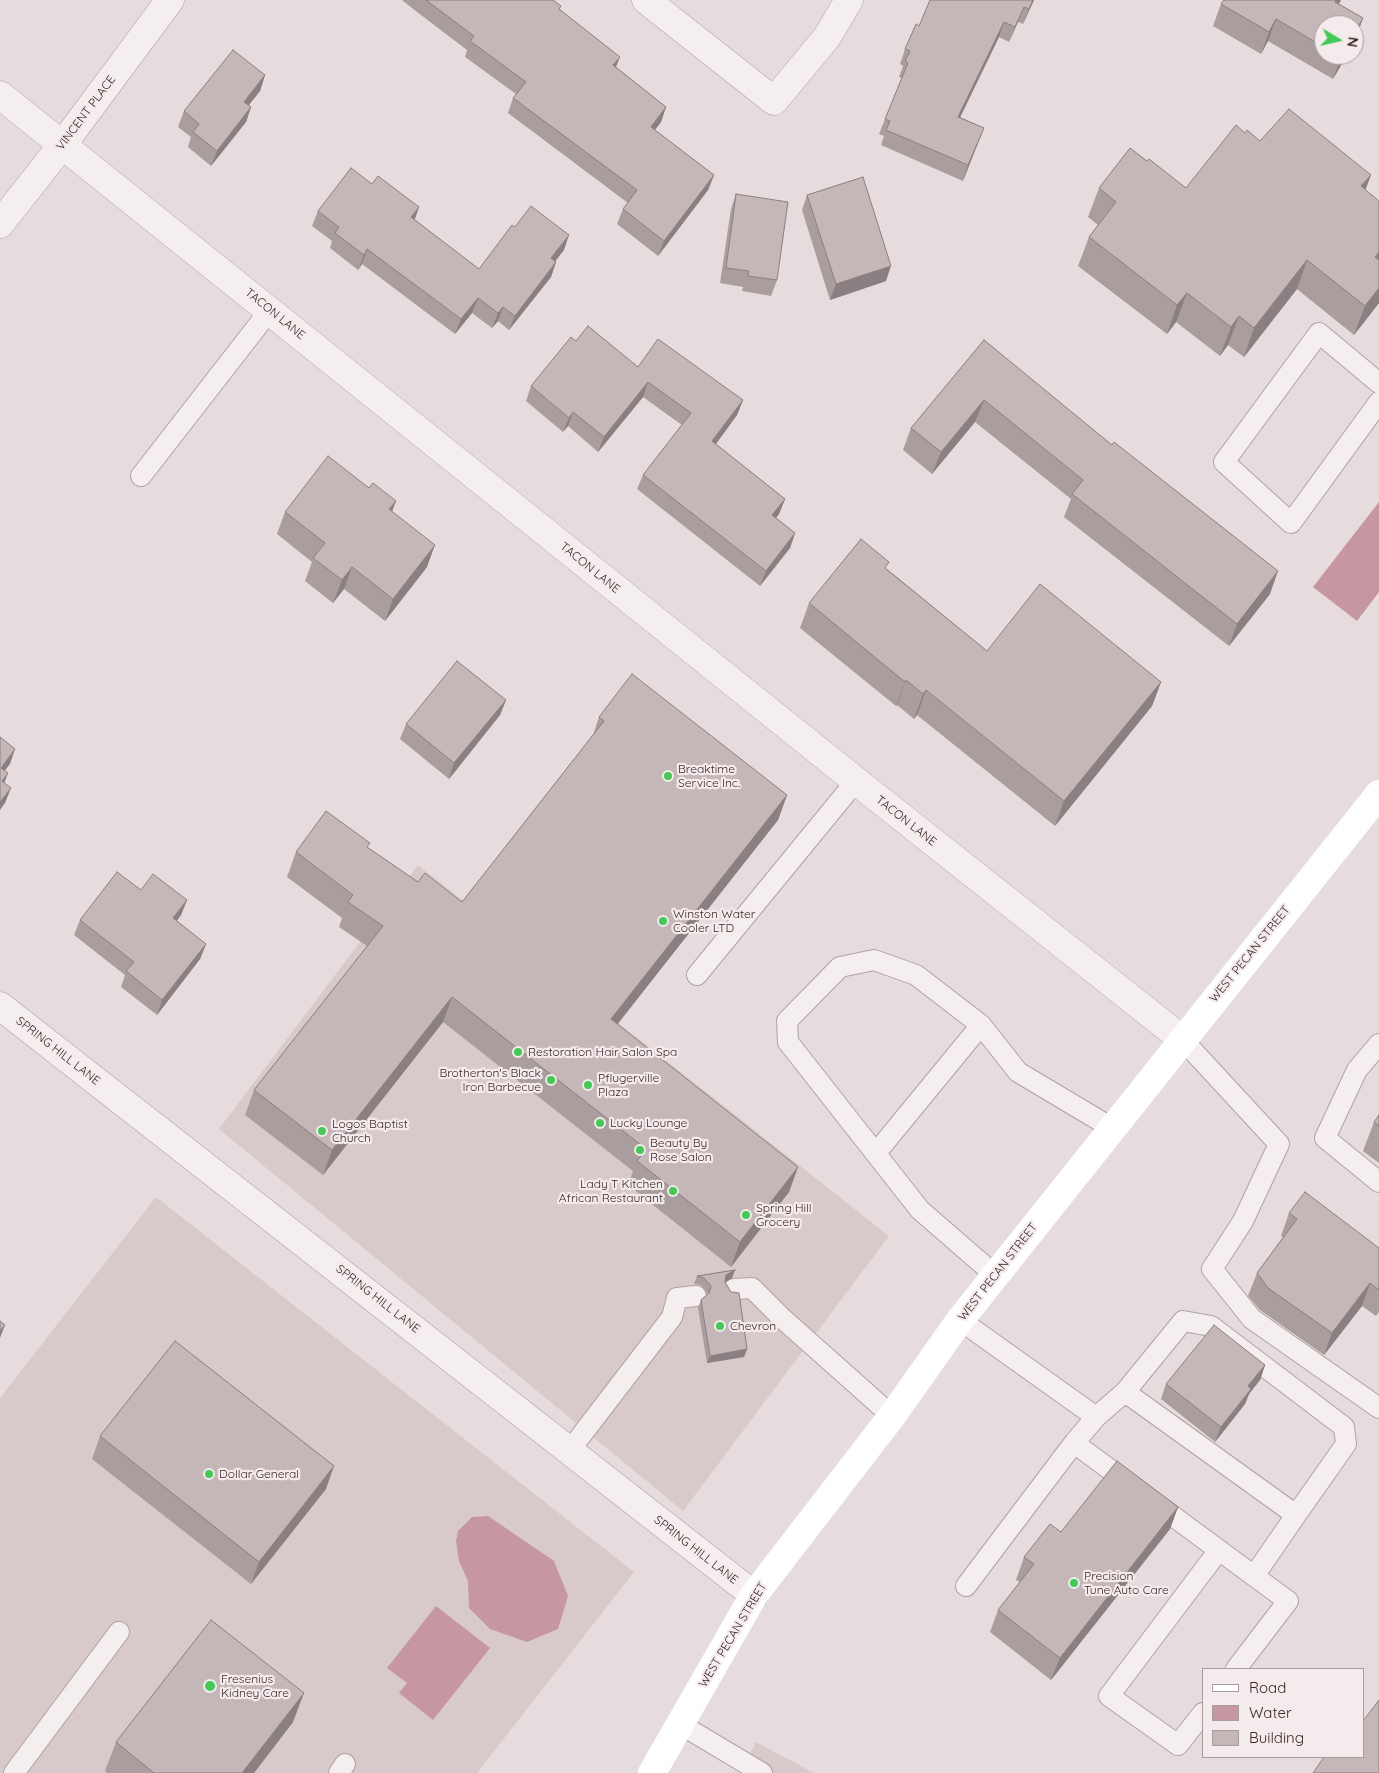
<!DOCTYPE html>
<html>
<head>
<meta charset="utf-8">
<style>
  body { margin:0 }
  #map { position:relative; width:1379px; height:1773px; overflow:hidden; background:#e6dcdd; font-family:Quicksand,sans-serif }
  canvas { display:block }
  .legend { position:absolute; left:1202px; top:1668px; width:162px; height:90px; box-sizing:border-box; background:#f4ebec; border:1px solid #aa9c9e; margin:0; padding:6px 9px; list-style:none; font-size:15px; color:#3c2628 }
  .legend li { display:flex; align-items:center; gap:10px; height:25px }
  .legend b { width:25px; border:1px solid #aa9c9e }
  .north { position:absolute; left:1314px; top:15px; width:50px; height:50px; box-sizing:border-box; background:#f4ebec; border:1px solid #aa9c9e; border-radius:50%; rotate:99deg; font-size:14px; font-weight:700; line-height:20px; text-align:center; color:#3c2628 }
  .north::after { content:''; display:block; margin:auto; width:18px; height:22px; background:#42ca57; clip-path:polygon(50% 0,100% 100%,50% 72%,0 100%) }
</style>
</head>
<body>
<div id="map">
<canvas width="1379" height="1773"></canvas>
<ul class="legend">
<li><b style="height:6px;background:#fff"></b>Road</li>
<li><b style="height:14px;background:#c697a0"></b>Water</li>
<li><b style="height:14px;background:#c5b6b8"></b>Building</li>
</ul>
<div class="north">N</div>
</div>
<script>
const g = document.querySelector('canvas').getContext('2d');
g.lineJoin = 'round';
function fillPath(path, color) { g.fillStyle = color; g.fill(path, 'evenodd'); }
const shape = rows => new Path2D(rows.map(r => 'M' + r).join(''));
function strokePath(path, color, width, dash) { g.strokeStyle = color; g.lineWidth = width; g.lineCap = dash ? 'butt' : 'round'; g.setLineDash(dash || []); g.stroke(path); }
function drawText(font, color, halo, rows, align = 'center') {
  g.font = font + ' Quicksand,sans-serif'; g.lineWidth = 4.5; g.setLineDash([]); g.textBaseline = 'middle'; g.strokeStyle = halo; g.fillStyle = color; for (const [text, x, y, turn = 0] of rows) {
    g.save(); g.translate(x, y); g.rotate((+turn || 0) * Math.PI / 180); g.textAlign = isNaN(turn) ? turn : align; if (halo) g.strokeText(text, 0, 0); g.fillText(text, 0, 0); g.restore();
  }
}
fillPath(shape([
  [418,865,889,1236,683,1511,219,1129],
  [156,1197,634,1572,477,1773,0,1773,0,1398],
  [756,1742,814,1773,741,1773]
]), '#d8cacb');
fillPath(shape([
  [1379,502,1379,592,1357,621,1313,587],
  [488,1516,554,1561,568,1596,558,1629,527,1642,490,1629,469,1608,468,1581,459,1561,456,1541,458,1531,472,1517],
  [436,1606,490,1648,433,1720,399,1693,407,1683,387,1668]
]), '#c697a0');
const lane = shape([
  [1379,383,1319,333,1224,462,1291,523,1379,402],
  [141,476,270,310],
  [697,975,856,781],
  [1182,1039,1279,1144,1243,1221,1212,1269,1252,1319,1379,1408],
  [1379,1044,1357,1070,1325,1138,1379,1182],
  [876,1153,981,1025],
  [995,1275,920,1210,788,1042,787,1021,840,967,874,960,916,975,981,1025,1018,1072,1112,1128],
  [734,1289,752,1288,783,1319,892,1416],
  [960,1320,1096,1417,1125,1392,1296,1515,1254,1576,1074,1443,1096,1417],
  [1125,1392,1183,1321,1211,1326,1344,1427,1346,1444,1296,1515],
  [570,1450,672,1317,677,1298,696,1296],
  [966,1586,1074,1443],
  [1236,1669,1288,1601,1254,1576],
  [1203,1713,1178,1745,1109,1696,1219,1550],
  [680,1724,762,1773],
  [14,1773,119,1632],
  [339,1773,345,1764]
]);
const street = shape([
  [646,0,774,101,827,37,849,0],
  [0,95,856,781,1182,1039],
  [0,224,63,144,170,0],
  [0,1006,754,1595]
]);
strokePath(lane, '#b0a2a3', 22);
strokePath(street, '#b0a2a3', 29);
strokePath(lane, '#f4eeef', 20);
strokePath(street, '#f4eeef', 28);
strokePath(shape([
  [652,1773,754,1595,892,1416,960,1320,1379,794]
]), '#fff', 28);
fillPath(shape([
  [402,0,553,0,560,9,616,67,666,107,661,122,655,130,714,175,708,190,658,256,617,224,623,209,628,203,508,113,513,98,516,94,465,57,467,50,417,12],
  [1034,0,1023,24,1018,22,1009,42,999,37,960,117,984,128,963,181,881,145,884,136,879,134,885,119,902,78,899,77,903,66,900,64,905,49,919,26],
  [1224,0,1341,0,1339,4,1363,18,1354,42,1354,25,1324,25,1324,55,1347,55,1333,79,1268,41,1261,54,1213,26,1221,4],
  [265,75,260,91,249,105,251,107,246,122,211,166,188,147,191,137,178,127,184,111],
  [1245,133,1260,141,1371,175,1365,190,1379,303,1354,335,1297,289,1244,357,1228,345,1220,356,1176,322,1167,334,1078,266,1089,237,1098,225,1088,217,1099,188,1147,161,1186,188],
  [736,194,777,280,771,296,742,291,743,287,720,283,731,209],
  [807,195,886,281,830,300,802,210],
  [318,211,415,220,479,269,515,227,564,250,555,261,556,262,551,277,509,330,498,321,492,328,472,313,455,334,362,264,358,270,330,248,332,241,312,226],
  [984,340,1270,594,1229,646,1064,517,1071,499,975,422,932,474,903,450,911,428],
  [576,341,638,367,743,400,737,415,716,444,785,499,779,514,776,518,795,533,790,548,760,586,637,489,643,475,682,425,643,397,598,452,568,426,563,432,526,401,531,386],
  [392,511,427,567,385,621,344,589,333,603,305,581,312,562,277,534,285,512],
  [887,569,987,651,1161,682,1152,706,1055,826,917,715,914,719,897,705,896,706,800,628,809,603],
  [506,700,500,715,449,779,400,739,406,724],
  [599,717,787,795,778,820,617,1024,798,1167,789,1192,731,1267,628,1185,633,1171,443,1022,323,1175,245,1115,254,1090,367,946,339,927,342,918,287,877,296,852,368,848,418,882,462,902,593,735],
  [141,890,187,900,181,915,177,921,206,944,200,959,157,1015,121,987,125,975,74,935,80,920],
  [1379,1115,1379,1163,1363,1151,1374,1122],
  [1289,1213,1379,1248,1379,1312,1376,1316,1362,1306,1324,1355,1260,1310,1248,1296,1257,1273,1283,1237,1281,1236],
  [697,1276,732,1278,725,1282,747,1349,744,1357,707,1363,698,1308,701,1300,708,1294,701,1285,694,1284],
  [1265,1365,1260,1380,1249,1394,1245,1404,1215,1442,1161,1399,1166,1384],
  [100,1436,326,1489,251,1584,92,1459],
  [1178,1507,1170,1529,1051,1680,990,1632,998,1610,1020,1582,1016,1580,1024,1557,1061,1532],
  [293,1722,254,1773,107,1773,105,1771,116,1742]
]), '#a99d9e');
fillPath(shape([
  [1033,0,1034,0,1023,24,1029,9],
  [1336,0,1341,0,1327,23],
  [1024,7,1018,22,1009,42,1015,27],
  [1363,18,1355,40,1354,42,1354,34],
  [1276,19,1268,41,1261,54,1269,32],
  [1004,22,999,37,953,132,958,117],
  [1342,55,1347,55,1333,79,1341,57],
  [620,57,614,72,613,65],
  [265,75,260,91,239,117,244,102],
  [251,107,246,122,211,166,217,151],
  [666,107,661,122,645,142,651,127],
  [984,128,978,143,963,181,968,165],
  [714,175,708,190,658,256,664,241],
  [1371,175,1360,204,1361,186],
  [419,207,414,222,411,217],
  [569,235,564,250,546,273,551,258],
  [367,249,362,264,358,270,364,255],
  [1379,252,1379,268,1375,257],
  [1307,260,1297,289,1244,357,1254,328],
  [556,262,551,277,509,330,515,316],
  [891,266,886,281,830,300,836,284],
  [1379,288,1379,303,1354,335,1365,306],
  [1187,293,1176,322,1167,334,1177,305],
  [478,298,472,313,455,334,461,319],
  [503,307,498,321,492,328,498,313],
  [1239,316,1228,345,1220,356,1231,327],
  [648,382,643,397,598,452,604,437],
  [743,400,737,415,707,456,712,441],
  [984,400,975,422,932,474,941,452],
  [573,412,568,426,563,432,569,418],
  [785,499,779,514,767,530,772,515],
  [396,501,388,523,389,509],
  [795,533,790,548,760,586,766,571],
  [435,545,427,567,385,621,393,599],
  [352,567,344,589,333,603,342,580],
  [1278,571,1270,594,1229,646,1237,624],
  [906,680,897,705,896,706,905,682],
  [1161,682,1152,706,1055,826,1064,801],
  [926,690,917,715,914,719,923,694],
  [506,700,500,715,449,779,454,763],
  [15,749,10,764,0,777,1,768],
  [8,773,2,789,2,781],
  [11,788,5,803,0,810,0,802],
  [787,795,778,820,602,1044,611,1019],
  [187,900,181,915,167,933,173,918],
  [206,944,200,959,157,1015,162,1000],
  [452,997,443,1022,323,1175,332,1150],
  [798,1167,789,1192,731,1267,740,1242],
  [735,1270,732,1278,724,1283,726,1275],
  [1370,1283,1362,1306,1324,1355,1332,1333],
  [5,1325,0,1338,0,1331],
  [747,1349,744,1357,707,1363,710,1356],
  [1265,1365,1260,1380,1249,1394,1245,1404,1215,1442,1221,1427,1248,1386],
  [334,1466,326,1489,251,1584,259,1562],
  [1178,1507,1170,1529,1051,1680,1060,1658],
  [304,1693,293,1722,254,1773,242,1773]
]), '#8a7f81');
const building = shape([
  [426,0,553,0,561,6,559,9,620,57,613,65,666,107,651,127,714,175,664,241,623,209,637,190,513,98,526,82,470,41,474,36,426,0],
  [930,0,1033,0,1029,9,1024,7,1015,27,1004,22,958,117,984,128,968,165,886,130,890,121,885,119,908,63,905,61,910,51,905,49,916,24,919,26,930,0],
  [1224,0,1336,0,1335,2,1363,18,1354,34,1354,25,1324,25,1324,47,1276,19,1269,32,1221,4,1224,0],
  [233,50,265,75,244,102,251,107,217,151,193,132,199,124,184,111,233,50],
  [1289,109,1371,175,1361,186,1379,201,1379,252,1375,257,1379,260,1379,288,1365,306,1307,260,1254,328,1239,316,1231,327,1187,293,1177,305,1089,237,1116,202,1099,188,1130,148,1147,161,1149,159,1186,188,1236,125,1245,133,1247,130,1260,141,1289,109],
  [351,168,372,184,378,176,419,207,411,217,479,269,512,225,515,227,531,206,569,235,551,258,556,262,515,316,503,307,498,313,478,298,461,319,367,249,364,255,335,233,339,227,318,211,351,168],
  [863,177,891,266,836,284,807,195,863,177],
  [736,194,788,202,777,280,748,276,749,271,726,268,736,194],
  [588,326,638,367,658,339,743,400,712,441,785,499,772,515,795,533,766,571,643,475,691,413,648,382,604,437,573,412,569,418,531,386,571,337,576,341,588,326],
  [984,340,1112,445,1114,442,1278,571,1237,624,1072,494,1083,480,984,400,941,452,911,428,984,340],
  [328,456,369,488,373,483,396,501,389,509,435,545,393,599,352,567,342,580,313,558,325,543,285,512,328,456],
  [861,539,889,562,885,568,987,651,1040,584,1161,682,1064,801,926,690,923,694,906,680,905,682,809,603,861,539],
  [457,661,506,700,454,763,406,724,457,661],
  [632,674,787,795,611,1019,798,1167,740,1242,637,1161,646,1149,452,997,332,1150,254,1090,383,926,348,902,353,895,296,852,326,811,370,843,367,847,418,882,425,873,462,902,604,721,599,717,632,674],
  [0,737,15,749,1,768,8,773,2,781,11,788,0,802,0,737],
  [117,872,141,890,153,874,187,900,173,918,206,944,162,1000,126,971,134,962,80,920,117,872],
  [1379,1115,1379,1126,1374,1122,1379,1115],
  [1305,1192,1379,1248,1379,1290,1370,1283,1332,1333,1268,1288,1257,1273,1297,1219,1289,1213,1305,1192],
  [735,1270,726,1275,725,1282,731,1292,739,1293,747,1349,710,1356,701,1300,709,1293,711,1286,704,1278,697,1276,735,1270],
  [0,1321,5,1325,0,1331,0,1321],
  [1214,1325,1265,1365,1248,1386,1251,1389,1221,1427,1166,1384,1214,1325],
  [175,1341,334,1466,259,1562,100,1436,175,1341],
  [1117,1461,1178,1507,1060,1658,998,1610,1034,1564,1024,1557,1050,1524,1061,1532,1117,1461],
  [211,1620,304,1693,242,1773,154,1773,116,1742,211,1620],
  [1379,1700,1379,1773,1313,1773,1324,1757,1363,1757,1363,1721,1379,1700]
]);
fillPath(building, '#c5b6b8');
strokePath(building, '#8a7f81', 1);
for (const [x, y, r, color] of [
  [668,776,5,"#42ca57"],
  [663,921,5,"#42ca57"],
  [518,1052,5,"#42ca57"],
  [551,1080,5,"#42ca57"],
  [588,1085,5,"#42ca57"],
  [600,1123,5,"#42ca57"],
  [322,1131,5,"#42ca57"],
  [640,1150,5,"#42ca57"],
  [673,1191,5,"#42ca57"],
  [746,1215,5,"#42ca57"],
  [720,1326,5,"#42ca57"],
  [209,1474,5,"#42ca57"],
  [1074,1583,5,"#42ca57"],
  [210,1686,6,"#42ca57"]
]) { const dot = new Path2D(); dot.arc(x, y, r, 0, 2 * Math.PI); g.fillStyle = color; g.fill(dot); strokePath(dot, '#f4ebec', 2); }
drawText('12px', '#3c2628', '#f4ebec', [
  ["VINCENT PLACE",86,113,-53],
  ["TACON LANE",275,314,39],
  ["TACON LANE",590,568,39],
  ["TACON LANE",906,821,38],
  ["WEST PECAN STREET",1250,954,-51],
  ["SPRING HILL LANE",58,1051,38],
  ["WEST PECAN STREET",998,1272,-52],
  ["SPRING HILL LANE",378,1299,38],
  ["SPRING HILL LANE",696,1550,38],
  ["WEST PECAN STREET",733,1635,-59]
]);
drawText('12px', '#3c2628', '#f4ebec', [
  ["Breaktime",678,769],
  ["Service Inc.",678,783],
  ["Winston Water",673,914],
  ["Cooler LTD",673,928],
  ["Restoration Hair Salon Spa",528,1052],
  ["Brotherton's Black",541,1073,"right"],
  ["Iron Barbecue",541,1087,"right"],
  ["Pflugerville",598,1078],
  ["Plaza",598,1092],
  ["Lucky Lounge",610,1123],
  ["Logos Baptist",332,1124],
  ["Church",332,1138],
  ["Beauty By",650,1143],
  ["Rose Salon",650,1157],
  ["Lady T Kitchen",663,1184,"right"],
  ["African Restaurant",663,1198,"right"],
  ["Spring Hill",756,1208],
  ["Grocery",756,1222],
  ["Chevron",730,1326],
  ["Dollar General",219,1474],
  ["Precision",1084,1576],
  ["Tune Auto Care",1084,1590],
  ["Fresenius",221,1679],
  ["Kidney Care",221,1693]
], 'left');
</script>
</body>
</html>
